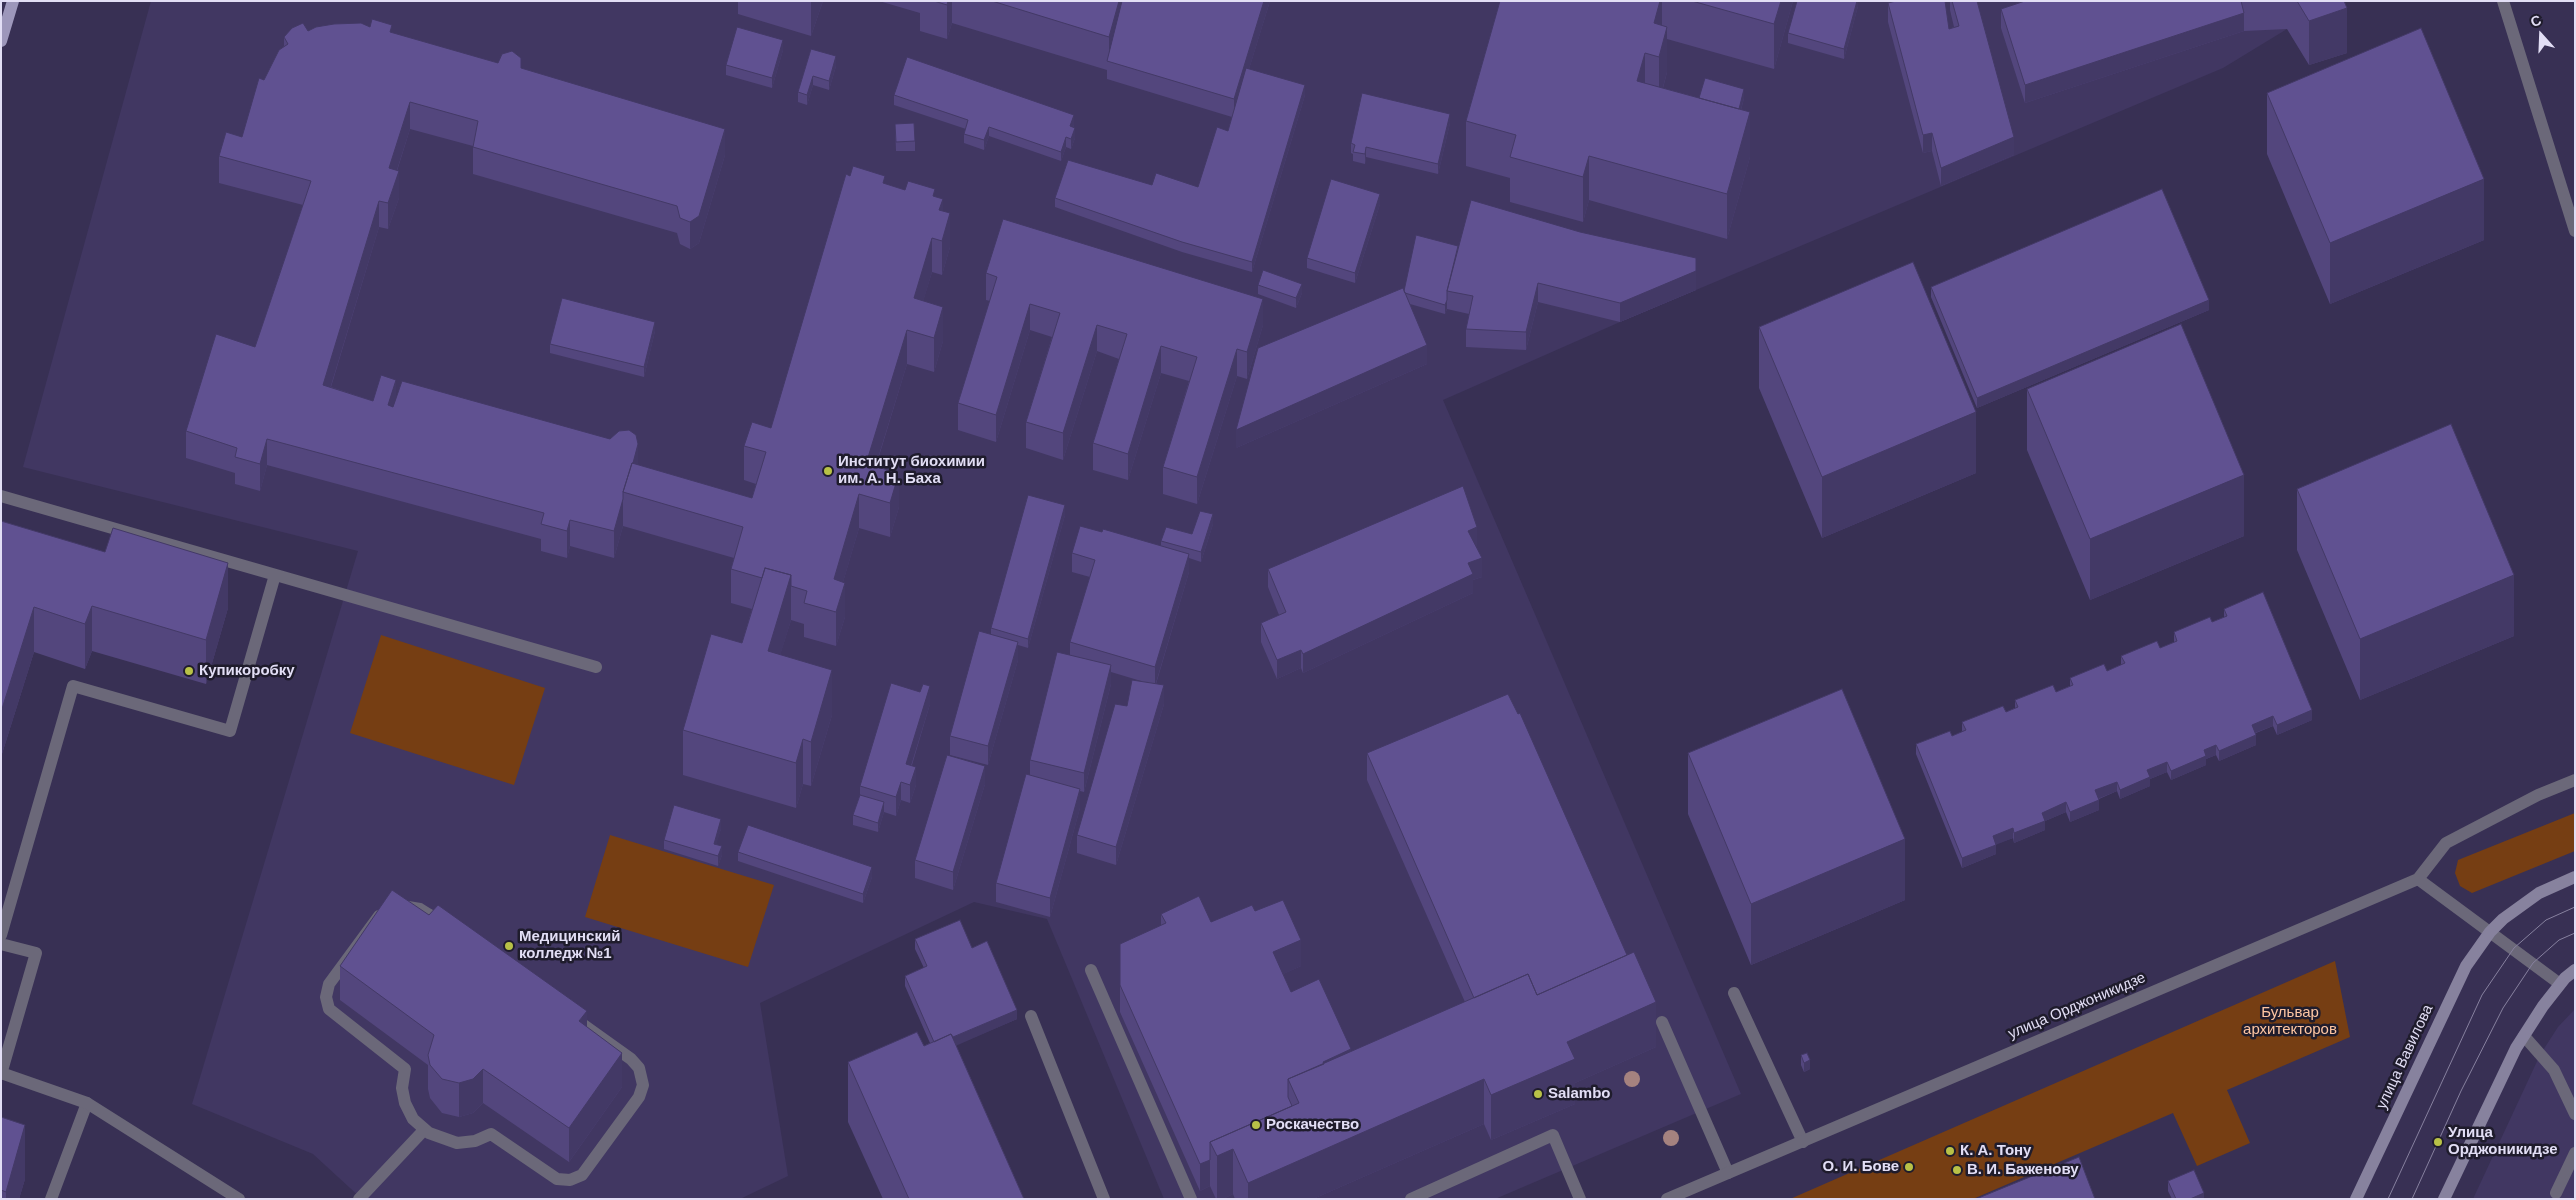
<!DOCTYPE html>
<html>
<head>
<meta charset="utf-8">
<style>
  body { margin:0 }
  #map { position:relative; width:2576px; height:1200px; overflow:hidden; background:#383054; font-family:Arial,sans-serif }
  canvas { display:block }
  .frame { position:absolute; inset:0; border:2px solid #e2def5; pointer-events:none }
  .north { position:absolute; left:2516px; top:10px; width:50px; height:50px; -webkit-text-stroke:4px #1f1c2c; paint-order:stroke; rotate:340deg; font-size:14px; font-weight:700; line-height:20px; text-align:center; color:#e2def5 }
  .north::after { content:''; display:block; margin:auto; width:18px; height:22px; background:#e2def5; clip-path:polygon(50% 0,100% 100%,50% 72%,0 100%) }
</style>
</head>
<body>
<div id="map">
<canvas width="2576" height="1200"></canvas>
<div class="frame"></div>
<div class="north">С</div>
</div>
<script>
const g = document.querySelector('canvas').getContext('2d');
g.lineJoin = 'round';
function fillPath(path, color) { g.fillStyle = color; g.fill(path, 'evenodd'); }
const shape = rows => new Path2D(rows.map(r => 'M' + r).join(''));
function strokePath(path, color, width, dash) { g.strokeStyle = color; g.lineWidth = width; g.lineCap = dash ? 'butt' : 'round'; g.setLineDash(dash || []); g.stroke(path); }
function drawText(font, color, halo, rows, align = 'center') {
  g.font = font + ' Arial,sans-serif'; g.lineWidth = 5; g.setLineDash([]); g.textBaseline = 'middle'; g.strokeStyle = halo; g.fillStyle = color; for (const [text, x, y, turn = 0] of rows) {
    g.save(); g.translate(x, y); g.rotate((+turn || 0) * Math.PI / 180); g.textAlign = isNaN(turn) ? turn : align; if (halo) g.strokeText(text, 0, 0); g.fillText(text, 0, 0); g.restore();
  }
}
fillPath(shape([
  [151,1,2333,1,2223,68,1620,322,1443,400,1741,1094,1495,1199,1164,1199,1047,919,974,902,760,1003,788,1176,740,1199,362,1199,313,1154,192,1104,358,551,23,467],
  [2575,1009,2575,1199,2473,1199,2540,1055,2558,1027]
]), '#413762');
fillPath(shape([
  [381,635,545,688,514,785,350,733],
  [2575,813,2575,851,2472,893,2460,886,2455,873,2458,860],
  [610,835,774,885,748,967,585,917],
  [2335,961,2350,1037,2227,1090,2250,1143,2197,1166,2173,1113,1973,1199,1790,1199]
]), '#763e13');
strokePath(shape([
  [1,496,596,667],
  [402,906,420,909,428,914,631,1059,639,1068,643,1085,639,1097,582,1175,570,1180,557,1179,491,1134,475,1141,457,1143,429,1133,413,1119,405,1103,402,1088,405,1069,329,1009,326,997,329,984,379,916,402,906],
  [1,935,73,686,230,731,275,575],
  [1,944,36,953,1,1074],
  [1091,970,1191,1199],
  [1734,993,1803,1142],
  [1031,1016,1104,1199],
  [1662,1022,1728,1173],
  [2524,1036,2554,1070,2575,1114],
  [2556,1193,2575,1153],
  [51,1199,87,1103],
  [359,1199,424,1130],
  [1411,1199,1553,1135,1580,1199]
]), '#6b6879', 12);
strokePath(shape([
  [2503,1,2575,231],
  [2418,879,2560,984],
  [1,1073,87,1103,239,1199],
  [1667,1199,2418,879,2446,843,2538,795,2575,780]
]), '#6b6879', 12);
strokePath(shape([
  [2356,1199,2466,966,2490,932,2503,919,2539,893,2575,877],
  [2444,1199,2516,1048,2543,1006,2565,978,2575,970]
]), '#87829e', 12);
strokePath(shape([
  [1,41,13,1]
]), '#9d97bb', 12);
strokePath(shape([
  [2388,1199,2482,995,2514,948,2546,920,2575,907],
  [2412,1199,2461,1091,2503,1008,2533,963,2559,940,2575,933]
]), '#87819f', 1);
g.fillStyle = '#a5827f';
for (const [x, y] of [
  [1632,1079],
  [1671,1138]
]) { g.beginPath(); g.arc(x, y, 8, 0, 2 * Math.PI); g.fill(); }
fillPath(shape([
  [738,1,823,1,811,36,738,14],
  [879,1,1270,1,1249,69,1305,95,1252,272,1182,252,1055,207,1055,198,1152,185,1198,187,1228,131,1232,117,1107,79,1107,70,952,23,947,39,920,31,920,13],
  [1500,1,1793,1,1774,69,1667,39,1667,72,1663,88,1699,98,1744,98,1741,110,1750,157,1727,239,1589,200,1583,222,1510,202,1510,178,1466,166,1466,121],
  [1858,1,1858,6,1844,59,1788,43,1788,33],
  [1950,1,1977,1,2014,155,1941,186,1932,151,1923,153,1888,22,1888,3,1949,29,1954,27,1950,10],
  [2025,1,2344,1,2347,53,2309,65,2287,29,2244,31,2025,103,2001,28,2001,9],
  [370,27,498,63,521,68,725,155,699,243,690,249,680,244,677,233,473,174,473,146,410,129,397,171,399,198,388,229,379,227,331,387,373,401,396,400,638,465,752,498,756,484,744,480,744,446,771,428,885,184,905,190,935,197,943,211,950,247,942,275,932,272,923,301,943,341,934,372,907,364,876,466,899,507,890,537,859,528,843,582,845,617,836,646,804,637,804,624,791,620,780,655,832,715,811,786,803,784,796,808,683,775,683,730,742,643,752,609,731,603,731,569,734,558,623,526,614,558,570,546,567,558,541,551,541,539,267,465,260,491,235,484,235,473,186,458,186,431,255,347,303,205,219,183,219,156,242,137,264,80,284,46,284,37,308,31],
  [811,49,836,66,829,90,813,85,807,105,798,102,798,92],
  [783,50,772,88,726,75,726,65],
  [2267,93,2484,240,2330,304,2267,154],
  [894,95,1074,125,1073,128,1075,138,1071,149,1066,147,1061,161,989,136,984,150,964,143,964,134,966,129,894,105],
  [1450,123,1438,174,1366,157,1365,164,1353,161,1353,154,1351,153,1351,143],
  [895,124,915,141,915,151,896,151],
  [1380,204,1355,283,1307,268,1307,258],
  [1458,246,1696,290,1620,322,1538,302,1526,350,1466,347,1466,329,1469,314,1447,309,1445,314,1410,304,1427,364,1236,448,1404,291],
  [986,273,1263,325,1247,379,1237,376,1197,504,1163,494,1163,467,1189,381,1161,373,1128,480,1093,470,1093,443,1119,359,1097,351,1063,460,1026,448,1026,422,1052,337,1030,330,996,442,958,430,958,403,990,301,986,300],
  [1258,285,1302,293,1296,308,1258,294],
  [1931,287,2209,310,1977,408,1931,297],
  [1759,327,1976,473,1822,538,1759,388],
  [655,331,644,377,550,353,550,344],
  [2027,389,2244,536,2090,600,2027,450],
  [2297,489,2514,636,2360,700,2297,550],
  [1065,515,1028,648,1018,645,1018,660,988,765,950,755,950,736,991,634,991,628],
  [1,521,228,608,206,684,92,651,85,669,34,652,1,757],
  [1213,524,1201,562,1189,558,1189,572,1156,684,1164,704,1116,865,1077,853,1077,835,1127,706,1141,681,1111,672,1111,684,1084,792,1080,791,1080,808,1050,917,996,902,996,883,1030,776,1030,760,1070,655,1070,642,1090,577,1072,572,1072,553,1102,532,1161,546,1161,541,1192,534],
  [1477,545,1475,546,1482,577,1473,580,1473,593,1303,673,1301,668,1277,679,1261,642,1261,623,1279,615,1268,587,1268,569],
  [2224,609,2312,720,2277,735,2273,726,2256,733,2256,745,2219,761,2216,755,2206,759,2206,765,2171,780,2167,772,2150,779,2150,786,2120,799,2117,791,2099,799,2099,810,2070,822,2066,812,2045,821,2045,830,2014,843,2013,838,1996,844,1996,854,1962,868,1916,754,1916,744,1952,736,1962,732,1962,722,2006,712,2015,708,2015,700,2056,692,2070,686,2070,678,2107,671,2121,665,2121,656,2160,648,2174,643,2174,632,2212,622,2224,618],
  [930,704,912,765,916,785,910,803,901,800,896,816,884,812,878,832,853,825,853,815,860,795,860,786],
  [1367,753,1656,1047,1575,1083,1575,1104,1491,1140,1484,1124,1313,1199,1235,1199,1233,1194,1223,1199,1216,1199,1210,1186,1200,1191,1120,1012,1120,985,1161,925,1161,914,1211,922,1255,911,1301,966,1283,974,1291,992,1351,1052,1465,1002,1367,780],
  [1688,753,1905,900,1751,965,1688,814],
  [985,784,953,890,915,878,915,860],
  [721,829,716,844,722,855,718,866,664,849,664,840],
  [738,852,872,877,863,903,738,861],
  [915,939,972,948,1017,1019,956,1045,1024,1199,883,1199,848,1122,848,1062,924,1046,930,1043,905,986,905,976,924,968,915,949],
  [340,966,587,1027,622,1087,569,1162,483,1103,473,1113,459,1117,442,1113,430,1098,428,1089,428,1065,340,1000],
  [1801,1055,1810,1069,1804,1072,1801,1065],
  [1,1117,25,1179,19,1199,1,1199],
  [2168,1181,2204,1199,2172,1199,2168,1191]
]), '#53467d');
fillPath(shape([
  [811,1,823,1,811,36],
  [948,1,952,1,952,23,947,39,947,5],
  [1119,1,1125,1,1109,62,1109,37],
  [1264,1,1270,1,1234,118,1234,99],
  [1660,1,1662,1,1662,38,1654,23],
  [1781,1,1793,1,1774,69,1774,24],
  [1857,1,1858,1,1858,6,1844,59,1844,49],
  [2347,8,2347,53,2309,65,2309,21],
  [2244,13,2244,31,2025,103,2025,85],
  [1667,27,1667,72,1659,102,1659,57],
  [783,40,783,50,772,88,772,78],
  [1645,53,1645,98,1637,81],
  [836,56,836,66,829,90,829,81],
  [813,76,813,85,807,105,807,95],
  [1305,85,1305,95,1252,272,1252,262],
  [1744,89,1744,98,1736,129,1736,120],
  [410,102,410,129,389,195,389,168],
  [1750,112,1750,157,1727,239,1727,194],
  [1450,114,1450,123,1438,174,1438,164],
  [1074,115,1074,125,1070,136,1070,126],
  [989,127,989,136,984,150,984,140],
  [1075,128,1075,138,1071,149,1071,139],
  [725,129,725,155,699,243,690,249,690,222],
  [1932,133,1932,151,1923,153,1923,135],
  [1066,137,1066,147,1061,161,1061,152],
  [2014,137,2014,155,1941,186,1941,168],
  [1366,147,1366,157,1365,164,1365,154],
  [1589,156,1589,200,1583,222,1583,177],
  [399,171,399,198,388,229,388,203],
  [2484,179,2484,240,2330,304,2330,243],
  [1380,194,1380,204,1355,283,1355,273],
  [943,199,943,233,939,210],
  [379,201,379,227,323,412,323,385],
  [950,213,950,247,942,275,942,241],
  [932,238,932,272,914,332,914,298],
  [1696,271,1696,290,1620,322,1620,303],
  [1538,283,1538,302,1526,350,1526,332],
  [1302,284,1302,293,1296,308,1296,298],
  [1263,299,1263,325,1247,379,1247,352],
  [1447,300,1447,309,1445,314,1445,305],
  [2209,300,2209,310,1977,408,1977,398],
  [1030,304,1030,330,996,442,996,415],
  [943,307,943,341,934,372,934,338],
  [655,322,655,331,644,377,644,367],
  [1097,325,1097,351,1063,460,1063,433],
  [907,330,907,364,866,497,866,464],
  [1427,345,1427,364,1236,448,1236,430],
  [1161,346,1161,373,1128,480,1128,454],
  [1237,349,1237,376,1197,504,1197,477],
  [396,380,396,407,388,431,388,405],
  [1976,412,1976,473,1822,538,1822,477],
  [267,439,267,465,260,491,260,464],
  [638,444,638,471,625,492],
  [899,473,899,507,890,537,890,503],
  [2244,475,2244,536,2090,600,2090,539],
  [859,494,859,528,834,613,834,579],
  [623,499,623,526,614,558,614,531],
  [1065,505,1065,515,1028,648,1028,639],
  [1213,514,1213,524,1201,562,1201,552],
  [570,520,570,546,567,558,567,531],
  [1477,527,1477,545,1468,550,1468,531],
  [1189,554,1189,572,1155,686,1155,667],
  [1482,558,1482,577,1473,580,1473,593,1303,673,1303,654,1468,563],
  [228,563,228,608,206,684,206,640],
  [791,575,791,620,768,696,768,651],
  [2514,575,2514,636,2360,700,2360,639],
  [845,583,845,617,836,646,836,612],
  [92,606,92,651,85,669,85,624],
  [34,607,34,652,1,757,1,712],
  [1018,642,1018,660,988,765,988,746],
  [1301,650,1301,668,1277,679,1277,660],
  [1111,665,1111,684,1084,792,1084,773],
  [832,670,832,715,811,786,811,742],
  [1164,685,1164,704,1116,865,1116,847],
  [930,686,930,704,906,782,906,764],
  [2312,710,2312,720,2277,735,2277,725],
  [2273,716,2273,726,2252,734,2252,725],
  [2256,735,2256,745,2219,761,2219,751],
  [803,739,803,784,796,808,796,763],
  [2216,745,2216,755,2206,759,2206,765,2171,780,2171,771,2204,750],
  [2167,762,2167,772,2150,779,2150,786,2120,799,2120,790,2147,770],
  [985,766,985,784,953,890,953,872],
  [916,767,916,785,910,803,910,785],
  [901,782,901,800,896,816,896,797],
  [2117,782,2117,791,2095,800,2095,790],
  [1080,789,1080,808,1050,917,1050,898],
  [2099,800,2099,810,2070,822,2070,812],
  [884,802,884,812,878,832,878,823],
  [2066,802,2066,812,2045,821,2045,830,2014,843,2014,833,2042,813],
  [721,819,721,829,714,853,714,844],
  [2013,828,2013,838,1993,846,1993,836],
  [1905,839,1905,900,1751,965,1751,904],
  [1996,845,1996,854,1962,868,1962,858],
  [722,846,722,855,718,866,718,856],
  [872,867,872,877,863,903,863,894],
  [1301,940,1301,966,1273,979,1273,952],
  [1656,1002,1656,1047,1575,1083,1575,1104,1491,1140,1491,1095,1567,1042],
  [1017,1010,1017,1019,935,1055,935,1045],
  [587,1011,587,1045,579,1021],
  [1351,1049,1351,1076,1299,1103,1323,1062],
  [622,1053,622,1087,569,1162,569,1128],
  [1810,1060,1810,1069,1804,1072,1804,1063],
  [483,1069,483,1103,473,1113,459,1117,459,1083],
  [1484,1079,1484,1124,1313,1199,1248,1199,1248,1183],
  [25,1125,25,1179,19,1199,6,1199,6,1192],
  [1233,1149,1233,1194,1223,1199,1217,1199,1217,1156],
  [1210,1160,1210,1186,1200,1191,1200,1164],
  [2204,1193,2204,1199,2190,1199]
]), '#433966');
const building = shape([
  [934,1,948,1,947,5,934,1],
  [992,1,1119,1,1109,37,992,1],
  [1122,1,1264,1,1234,99,1107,61,1122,1],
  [1500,1,1660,1,1654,23,1667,27,1659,57,1645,53,1637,81,1750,112,1727,194,1589,156,1583,177,1510,157,1516,135,1466,121,1500,1],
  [1692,1,1781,1,1774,24,1692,1],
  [1797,1,1857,1,1844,49,1788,33,1797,1],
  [1896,1,1945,1,1949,29,1959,26,1952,1,1977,1,2014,137,1941,168,1932,133,1923,135,1888,3,1896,1],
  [2025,1,2241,1,2244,13,2025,85,2001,9,2025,1],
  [2297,1,2344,1,2347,8,2309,21,2297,1],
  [372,19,392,25,390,32,498,63,502,54,512,51,521,58,521,68,725,129,699,216,690,222,680,218,677,206,473,147,478,121,410,102,389,168,399,171,388,203,379,201,323,385,373,401,381,375,396,380,388,405,393,407,402,381,610,439,619,431,629,430,636,435,638,444,633,463,632,463,623,492,623,499,614,531,570,520,567,531,541,524,544,513,267,439,260,464,235,457,237,448,186,431,216,334,255,347,311,181,219,156,226,132,242,137,259,78,264,80,279,50,288,44,284,37,292,28,303,23,308,31,316,27,334,24,361,23,370,27,372,19],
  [737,27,783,40,772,78,726,65,737,27],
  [2421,28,2484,179,2330,243,2267,93,2421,28],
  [811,49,836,56,829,81,813,76,807,95,798,92,811,49],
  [907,57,1074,115,1070,126,1075,128,1071,139,1066,137,1061,152,989,127,984,140,964,134,968,120,894,95,907,57],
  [1246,68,1305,85,1252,262,1182,242,1055,198,1068,160,1152,185,1156,173,1198,187,1217,127,1228,131,1246,68],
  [1705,78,1744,89,1739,109,1699,98,1705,78],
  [1362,93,1450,114,1438,164,1366,147,1365,154,1353,152,1355,145,1351,143,1362,93],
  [914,123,915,141,896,142,895,124,914,123],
  [853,166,885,176,883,183,905,190,908,181,935,189,933,196,943,199,939,210,950,213,942,241,932,238,914,298,943,307,934,338,907,330,866,464,899,473,890,503,859,494,834,579,845,583,836,612,804,603,807,591,791,586,791,575,765,568,762,578,731,569,743,527,623,492,632,463,752,498,766,452,744,446,752,422,771,428,846,174,850,176,853,166],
  [1331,179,1380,194,1355,273,1307,258,1331,179],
  [2162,189,2209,300,1977,398,1931,287,2162,189],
  [1471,200,1580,232,1696,258,1696,271,1620,303,1538,283,1526,332,1466,329,1473,296,1447,291,1471,200],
  [1003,219,1263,299,1247,352,1237,349,1197,477,1163,467,1197,357,1161,346,1128,454,1093,443,1127,334,1097,325,1063,433,1026,422,1060,313,1030,304,996,415,958,403,997,277,986,273,1003,219],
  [1416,235,1458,246,1447,291,1447,300,1445,305,1405,293,1404,291,1416,235],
  [1913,262,1976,412,1822,477,1759,327,1913,262],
  [1263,270,1302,284,1296,298,1258,285,1263,270],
  [1403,288,1427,345,1236,430,1258,348,1403,288],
  [562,298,655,322,644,367,550,344,562,298],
  [2181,324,2244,475,2090,539,2027,389,2181,324],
  [2451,424,2514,575,2360,639,2297,489,2451,424],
  [1463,486,1477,527,1468,531,1482,558,1468,563,1473,574,1303,654,1301,650,1277,660,1261,623,1286,612,1268,569,1463,486],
  [1028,495,1065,505,1028,639,991,628,1028,495],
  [1200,511,1213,514,1201,552,1161,541,1166,527,1192,534,1200,511],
  [1,521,105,552,113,528,228,563,206,640,92,606,85,624,34,607,1,712,1,521],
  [1080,526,1102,532,1103,529,1189,554,1155,667,1070,642,1095,560,1072,553,1080,526],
  [765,568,791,575,768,651,832,670,811,742,803,739,796,763,683,730,711,634,742,643,765,568],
  [2263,592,2312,710,2277,725,2273,716,2252,725,2256,735,2219,751,2216,745,2204,750,2206,756,2171,771,2167,762,2147,770,2150,777,2120,790,2117,782,2095,790,2099,800,2070,812,2066,802,2042,813,2045,821,2014,833,2013,828,1993,836,1996,845,1962,858,1916,744,1950,731,1952,736,1966,730,1962,722,2003,706,2006,712,2018,707,2015,700,2053,685,2056,692,2073,685,2070,678,2104,664,2107,671,2125,663,2121,656,2157,641,2160,648,2177,641,2174,632,2210,617,2212,622,2227,616,2224,609,2263,592],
  [979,631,1018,642,988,746,950,736,979,631],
  [1057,652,1111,665,1084,773,1030,760,1057,652],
  [1132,680,1164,685,1116,847,1077,835,1115,704,1127,706,1132,680],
  [891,683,920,692,923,684,930,686,906,764,916,767,910,785,901,782,896,797,860,786,891,683],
  [1842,689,1905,839,1751,904,1688,753,1842,689],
  [1508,694,1518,714,1520,713,1627,955,1537,995,1528,974,1474,998,1367,753,1508,694],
  [947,755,985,766,953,872,915,860,947,755],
  [1026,774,1080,789,1050,898,996,883,1026,774],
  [860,795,884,802,878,823,853,815,860,795],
  [674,805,721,819,714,844,722,846,718,856,664,840,674,805],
  [748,825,872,867,863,894,738,852,748,825],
  [392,890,429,915,438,905,587,1011,579,1021,622,1053,569,1128,483,1069,473,1079,459,1083,442,1079,430,1065,428,1055,434,1035,340,966,392,890],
  [1199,896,1211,922,1252,905,1255,911,1283,900,1301,940,1273,952,1291,992,1319,979,1351,1049,1323,1062,1324,1064,1288,1079,1288,1097,1292,1106,1210,1142,1210,1160,1200,1164,1120,985,1120,944,1166,923,1161,914,1199,896],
  [960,920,972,948,987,941,1017,1010,953,1037,951,1034,934,1042,905,976,927,966,915,939,960,920],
  [1634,952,1656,1002,1567,1042,1575,1059,1491,1095,1484,1079,1248,1183,1233,1149,1217,1156,1210,1142,1299,1103,1288,1079,1528,974,1537,995,1634,952],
  [917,1032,924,1046,951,1034,1024,1199,909,1199,848,1062,917,1032],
  [1807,1053,1810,1060,1804,1063,1801,1055,1807,1053],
  [1,1117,25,1125,6,1192,1,1190,1,1117],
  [2079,1157,2095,1199,1976,1199,2079,1157],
  [2194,1170,2204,1193,2190,1199,2176,1199,2168,1181,2194,1170]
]);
fillPath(building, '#605191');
strokePath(building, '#433966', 1);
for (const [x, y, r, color] of [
  [828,471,5,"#b8c147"],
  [189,671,5,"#b8c147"],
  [509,946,5,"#b8c147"],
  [1538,1094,5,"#b8c147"],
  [1256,1125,5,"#b8c147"],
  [2438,1142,5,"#b8c147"],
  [1950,1151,5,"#b8c147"],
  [1909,1167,5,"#b8c147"],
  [1957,1170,5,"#b8c147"]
]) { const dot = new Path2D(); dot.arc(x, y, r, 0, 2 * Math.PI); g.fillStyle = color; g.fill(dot); strokePath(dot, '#1f1c2c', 2); }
drawText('bold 15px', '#e2def5', '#1f1c2c', [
  ["Институт биохимии",838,462],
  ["им. А. Н. Баха",838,479],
  ["Купикоробку",199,671],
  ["Медицинский",519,937],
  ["колледж №1",519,954],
  ["Salambo",1548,1094],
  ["Роскачество",1266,1125],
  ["Улица",2448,1133],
  ["Орджоникидзе",2448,1150],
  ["К. А. Тону",1960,1151],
  ["О. И. Бове",1899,1167,"right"],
  ["В. И. Баженову",1967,1170]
], 'left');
drawText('15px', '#e2def5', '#1f1c2c', [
  ["улица Орджоникидзе",2077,1006,-23],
  ["улица Вавилова",2405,1057,-65]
]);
drawText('15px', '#fec6a3', '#1f1c2c', [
  ["Бульвар",2290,1013],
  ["архитекторов",2290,1030]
]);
</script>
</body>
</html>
